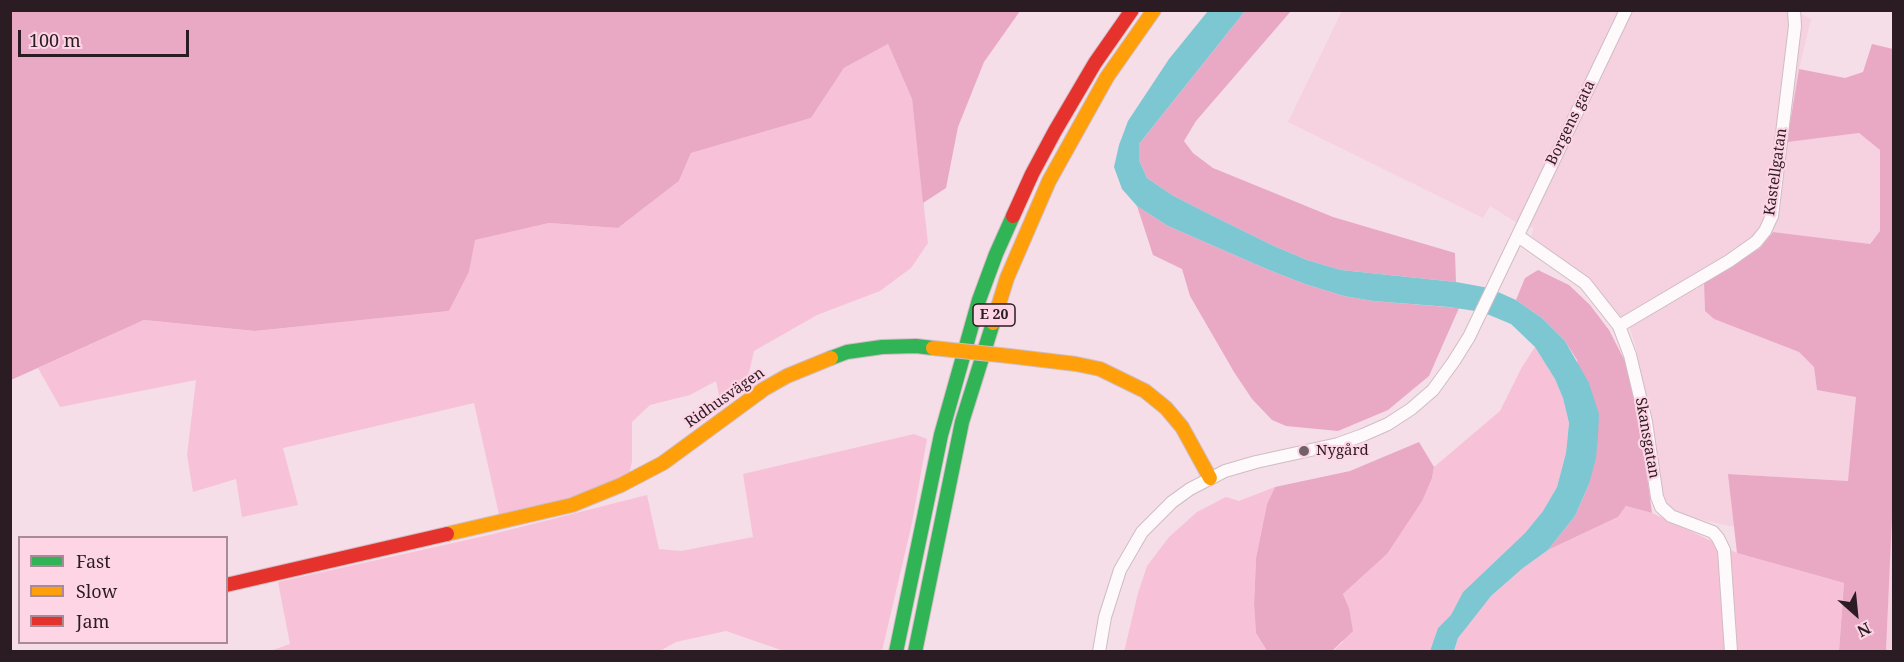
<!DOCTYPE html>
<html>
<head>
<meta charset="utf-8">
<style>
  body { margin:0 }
  #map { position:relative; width:1904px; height:662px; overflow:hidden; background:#f5dee7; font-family:"Noto Serif",serif }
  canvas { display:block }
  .frame { position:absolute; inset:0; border:12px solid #2a1c22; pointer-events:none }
  .legend { position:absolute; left:18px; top:536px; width:210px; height:108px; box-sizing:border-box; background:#fed5e5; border:2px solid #a98b97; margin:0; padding:8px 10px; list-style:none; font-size:18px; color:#2a1c22 }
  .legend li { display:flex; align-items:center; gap:12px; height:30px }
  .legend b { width:30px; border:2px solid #a98b97 }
  .north { position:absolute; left:1826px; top:584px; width:60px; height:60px; -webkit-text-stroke:4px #fed5e5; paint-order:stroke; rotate:153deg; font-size:16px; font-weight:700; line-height:24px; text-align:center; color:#2a1c22 }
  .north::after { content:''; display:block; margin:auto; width:21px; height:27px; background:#2a1c22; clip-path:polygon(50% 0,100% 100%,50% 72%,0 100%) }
  .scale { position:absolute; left:18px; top:30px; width:171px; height:27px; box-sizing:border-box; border:3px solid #2a1c22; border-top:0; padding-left:8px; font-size:18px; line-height:21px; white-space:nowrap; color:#2a1c22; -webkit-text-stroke:4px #fed5e5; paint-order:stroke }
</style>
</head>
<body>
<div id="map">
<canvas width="1904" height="662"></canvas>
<div class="frame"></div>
<ul class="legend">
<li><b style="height:8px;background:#30b455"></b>Fast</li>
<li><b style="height:8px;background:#ff9f0a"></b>Slow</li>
<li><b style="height:8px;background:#e5322d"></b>Jam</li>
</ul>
<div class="north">N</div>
<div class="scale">100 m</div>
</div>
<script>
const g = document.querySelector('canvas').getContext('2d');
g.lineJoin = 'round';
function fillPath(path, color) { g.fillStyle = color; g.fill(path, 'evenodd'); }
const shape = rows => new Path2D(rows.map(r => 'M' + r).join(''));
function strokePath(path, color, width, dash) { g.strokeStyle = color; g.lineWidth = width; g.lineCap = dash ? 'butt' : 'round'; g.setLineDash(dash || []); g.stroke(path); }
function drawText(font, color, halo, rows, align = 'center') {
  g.font = font + ' "Noto Serif",serif'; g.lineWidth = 4.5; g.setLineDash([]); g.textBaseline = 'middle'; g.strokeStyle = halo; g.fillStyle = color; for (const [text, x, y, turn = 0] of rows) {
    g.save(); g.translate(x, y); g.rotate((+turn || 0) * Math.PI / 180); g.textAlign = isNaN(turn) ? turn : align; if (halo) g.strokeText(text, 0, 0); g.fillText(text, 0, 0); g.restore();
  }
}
fillPath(shape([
  [1794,10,1811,19,1799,69,1788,141,1859,133,1880,150,1880,231,1869,244,1773,232,1760,248,1704,283,1705,311,1714,319,1799,352,1814,367,1817,390,1856,396,1849,481,1729,474,1735,527,1679,515,1661,500,1636,348,1629,326,1585,277,1531,236,1534,228,1514,221,1490,206,1483,218,1288,122,1342,11],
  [1893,472,1894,651,1886,652,1892,500]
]), '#f6d1e0');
fillPath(shape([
  [888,44,912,99,928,243,911,268,880,291,817,315,754,351,746,385,720,400,716,381,690,395,650,405,632,422,632,461,629,476,570,499,500,519,474,403,283,448,298,505,242,517,236,479,193,492,187,455,196,380,60,407,38,368,144,320,255,331,449,311,469,272,474,240,549,223,618,228,679,181,691,153,811,118,844,68],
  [1535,347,1555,379,1563,398,1569,423,1566,453,1557,487,1543,511,1525,533,1463,592,1451,616,1438,628,1430,651,1332,652,1343,642,1349,608,1343,594,1387,554,1432,478,1434,467,1500,411,1522,367],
  [914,434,927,439,912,523,882,651,784,651,726,631,676,642,658,652,267,652,290,644,278,582,489,535,647,495,659,549,681,551,753,537,743,474],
  [1275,487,1267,504,1256,558,1254,605,1256,633,1267,651,1124,652,1138,593,1147,566,1169,537,1197,512,1226,497,1239,501],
  [1626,506,1652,513,1737,553,1844,583,1839,651,1454,652,1458,638,1471,618,1491,596,1523,568,1548,550,1618,517]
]), '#f7c2d8');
fillPath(shape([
  [10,11,11,10,1020,11,984,62,958,127,946,188,923,203,912,99,888,44,844,68,811,118,691,153,679,181,618,228,549,223,475,240,469,272,449,311,255,331,144,320,11,380],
  [1245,11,1291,11,1196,121,1184,141,1193,153,1213,168,1333,217,1455,253,1456,282,1341,270,1307,260,1274,246,1207,213,1172,195,1147,178,1139,160,1139,144],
  [1872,44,1893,49,1894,472,1886,651,1839,651,1844,583,1737,553,1728,474,1848,481,1856,397,1817,390,1814,367,1799,352,1714,319,1705,311,1704,283,1760,248,1773,232,1870,244,1880,231,1880,150,1859,133,1787,142,1799,69,1845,78,1863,72],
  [1137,206,1168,226,1269,270,1305,284,1344,296,1373,301,1459,308,1429,376,1388,410,1338,431,1286,426,1272,420,1252,399,1234,372,1190,296,1182,269,1153,255],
  [1538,270,1569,285,1590,305,1609,330,1627,365,1641,432,1652,513,1626,506,1618,517,1548,550,1575,516,1589,484,1577,360,1565,341,1542,318,1516,300,1525,278],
  [1419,442,1434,467,1432,478,1422,501,1387,554,1343,594,1349,608,1353,631,1332,651,1267,651,1256,633,1254,605,1256,558,1267,504,1275,487,1350,471]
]), '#e9a9c5');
fillPath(shape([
  [1208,11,1245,11,1139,144,1139,160,1147,178,1172,195,1207,213,1274,246,1307,260,1341,270,1456,282,1489,288,1516,300,1542,318,1565,341,1589,383,1599,414,1598,435,1596,458,1589,484,1575,516,1548,550,1523,568,1491,596,1458,638,1454,651,1430,651,1438,628,1451,615,1463,592,1525,533,1543,511,1557,487,1566,453,1569,423,1563,398,1555,379,1535,347,1511,324,1482,312,1449,307,1373,301,1344,296,1305,284,1269,270,1168,226,1137,206,1122,189,1114,167,1119,145,1128,121,1169,59]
]), '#7dc7d2');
const street = shape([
  [1518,236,1585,283,1619,326,1630,355,1646,422,1657,497,1661,507,1671,516,1713,532,1718,538,1724,550,1731,652],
  [1619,326,1729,261,1756,242,1765,231,1772,216,1795,26,1794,10],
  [1099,652,1105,617,1120,570,1142,532,1172,502,1190,489,1225,471,1256,462,1338,444,1363,435,1388,424,1411,409,1433,390,1454,361,1469,337,1626,10]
]);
const fast = shape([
  [831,358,847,352,882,347,916,346,933,348],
  [896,652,941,435,979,300,996,254,1013,216],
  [915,652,962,422,993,323]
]);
const slow = shape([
  [993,323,1007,278,1049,181,1107,77,1154,10],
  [1009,356,1076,364,1100,369,1145,391,1166,408,1182,427,1210,478],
  [447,534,572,505,621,485,663,463,764,389,787,376,831,358]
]);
const jam = shape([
  [1013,216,1032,174,1055,131,1095,63,1132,10],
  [226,585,447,534]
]);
strokePath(street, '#cfbdc4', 14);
strokePath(fast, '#cfbdc4', 16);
strokePath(slow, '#cfbdc4', 16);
strokePath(jam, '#cfbdc4', 16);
strokePath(street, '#fefafb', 12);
strokePath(fast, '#30b455', 14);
strokePath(slow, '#ff9f0a', 14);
strokePath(jam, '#e5322d', 14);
const slowBridge = shape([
  [933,348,1009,356]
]);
strokePath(slowBridge, '#cfbdc4', 16, []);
strokePath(slowBridge, '#ff9f0a', 14);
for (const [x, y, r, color] of [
  [1304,451,6,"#716067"]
]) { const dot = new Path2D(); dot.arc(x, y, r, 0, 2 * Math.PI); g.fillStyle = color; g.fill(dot); strokePath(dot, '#fed5e5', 2); }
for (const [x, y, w] of [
  [994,315,42]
]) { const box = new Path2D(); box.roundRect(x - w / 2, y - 11, w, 22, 4.5); g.fillStyle = '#fed5e5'; g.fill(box); strokePath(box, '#2a1c22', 1.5); }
drawText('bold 14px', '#2a1c22', null, [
  ["E 20",994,315]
]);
drawText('15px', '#2a1c22', '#fed5e5', [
  ["Borgens gata",1571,123,-64],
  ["Kastellgatan",1776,172,-82],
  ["Ridhusvägen",725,398,-35],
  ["Skansgatan",1647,438,80]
]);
drawText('15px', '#2a1c22', '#fed5e5', [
  ["Nygård",1316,451]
], 'left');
</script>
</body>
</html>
